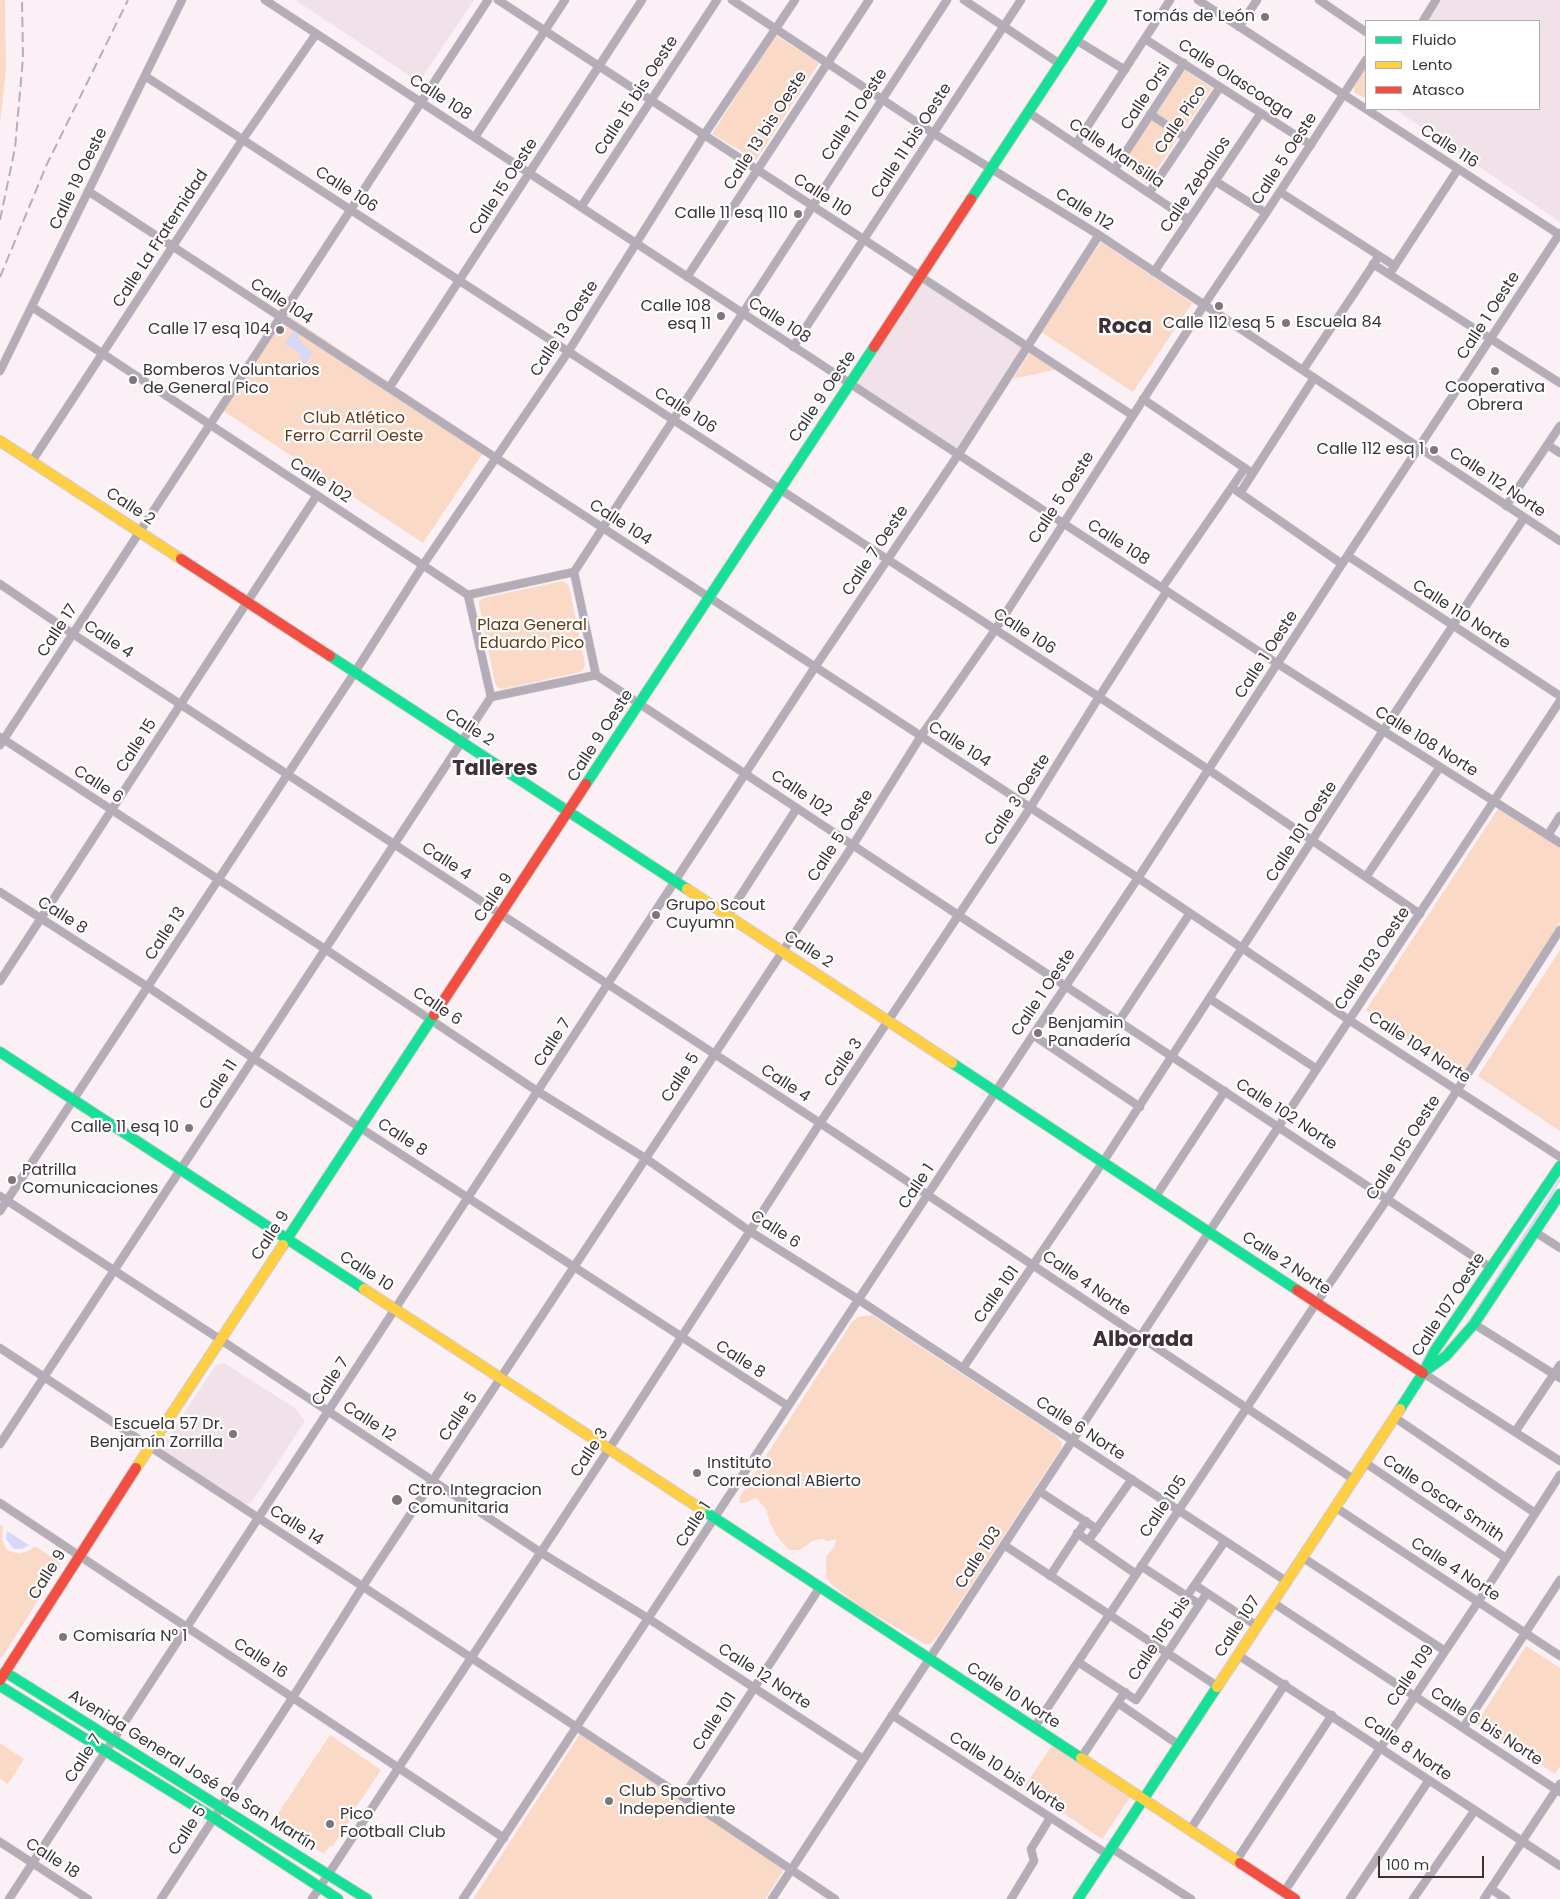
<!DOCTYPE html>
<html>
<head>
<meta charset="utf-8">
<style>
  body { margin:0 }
  #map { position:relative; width:1560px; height:1899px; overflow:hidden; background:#faf0f5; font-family:Poppins,sans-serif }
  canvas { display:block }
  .legend { position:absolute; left:1365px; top:20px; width:175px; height:90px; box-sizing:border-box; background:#fff; border:1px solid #b1aeaf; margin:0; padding:6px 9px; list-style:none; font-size:15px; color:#3b3437 }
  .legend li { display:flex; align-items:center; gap:10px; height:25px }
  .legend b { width:25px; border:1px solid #b1aeaf }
  .scale { position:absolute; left:1378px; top:1856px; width:106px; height:22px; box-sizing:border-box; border:2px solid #3b3437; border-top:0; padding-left:6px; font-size:15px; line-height:18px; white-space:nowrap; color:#3b3437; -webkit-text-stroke:4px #fff; paint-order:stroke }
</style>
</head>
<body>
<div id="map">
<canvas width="1560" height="1899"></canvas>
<ul class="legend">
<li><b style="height:6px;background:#16e098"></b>Fluido</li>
<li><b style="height:6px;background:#ffcf43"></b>Lento</li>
<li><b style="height:6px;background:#f24e42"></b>Atasco</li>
</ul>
<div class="scale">100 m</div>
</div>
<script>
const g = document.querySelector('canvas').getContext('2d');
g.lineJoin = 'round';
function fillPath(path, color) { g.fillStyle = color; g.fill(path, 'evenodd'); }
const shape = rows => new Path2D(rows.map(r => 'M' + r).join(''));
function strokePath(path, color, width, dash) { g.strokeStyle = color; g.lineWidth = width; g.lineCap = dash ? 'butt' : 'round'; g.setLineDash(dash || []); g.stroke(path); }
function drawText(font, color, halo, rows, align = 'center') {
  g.font = font + ' Poppins,sans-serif'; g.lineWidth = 4.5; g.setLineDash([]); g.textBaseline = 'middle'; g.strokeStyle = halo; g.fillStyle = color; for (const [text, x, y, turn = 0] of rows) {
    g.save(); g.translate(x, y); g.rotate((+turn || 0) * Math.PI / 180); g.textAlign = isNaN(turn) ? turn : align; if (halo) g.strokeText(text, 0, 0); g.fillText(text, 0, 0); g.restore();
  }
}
fillPath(shape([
  [295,0,474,0,419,82],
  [1442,0,1560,0,1560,222,1395,109,1539,109,1539,21,1428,21],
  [920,277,1027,347,958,455,850,384],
  [224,1363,295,1408,305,1421,251,1503,245,1504,162,1451,162,1446,216,1365]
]), '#f1e1e9');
fillPath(shape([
  [0,0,5,0,6,71,0,123],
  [775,35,819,63,756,160,712,134],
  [1366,65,1366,97,1363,97,1355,93,1353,86],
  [1185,70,1212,88,1147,184,1122,165],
  [1101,242,1192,303,1133,392,1041,332],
  [286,314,487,447,423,543,222,410],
  [1032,349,1058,369,1013,379],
  [563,581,569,586,585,664,584,669,580,672,503,689,498,688,495,683,479,604,479,601,483,598],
  [1498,809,1560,847,1560,922,1462,1074,1366,1010],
  [1560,950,1560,1131,1478,1076],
  [872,1315,1055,1435,1062,1443,1062,1447,937,1637,930,1644,925,1644,861,1607,831,1584,826,1576,826,1557,835,1546,836,1539,828,1541,822,1539,812,1541,800,1550,789,1550,777,1536,770,1523,766,1509,756,1498,745,1503,740,1503,739,1498,852,1322,858,1317],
  [0,1524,3,1526,2,1539,7,1550,19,1554,29,1551,35,1546,59,1562,60,1565,3,1656,0,1657],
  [1526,1646,1560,1668,1560,1766,1555,1774,1476,1724],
  [580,1734,785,1868,765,1899,473,1899],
  [330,1735,381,1770,350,1816,352,1818,332,1847,330,1846,324,1854,273,1821],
  [0,1743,24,1759,8,1784,0,1779],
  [1053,1744,1131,1796,1102,1839,1024,1787]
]), '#fad9c6');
fillPath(shape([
  [293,331,298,335,299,341,313,352,305,364,301,360,299,353,285,344],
  [7,1531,29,1545,22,1549,14,1549,6,1539]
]), '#d6d8f7');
strokePath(shape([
  [1467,1325,1560,1180]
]), '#d6d8f7', 2);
const street = shape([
  [265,0,1278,664,1560,843],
  [498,0,1132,415],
  [732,0,933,133,1099,235,1560,541],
  [964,0,1060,64],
  [1198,0,1560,235],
  [1319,0,1366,32],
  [1423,21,1436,0],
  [1239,27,1257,0],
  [1145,39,1311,145],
  [1076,40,1125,70],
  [145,76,1099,697,1209,770,1420,914],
  [1028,112,1189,220],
  [1150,114,1186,138],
  [475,137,565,0],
  [1076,144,1170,0],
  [1114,170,1184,63],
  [1215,181,1266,213],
  [88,191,1138,878,1349,1020,1560,1157],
  [1280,192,1395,266],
  [1149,193,1220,87],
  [581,207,717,0],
  [1373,264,1560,383],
  [1392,270,1458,169],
  [1154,272,1261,113],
  [687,277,869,0],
  [32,307,468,595],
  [793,347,1021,0],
  [1303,370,1379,256],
  [0,371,182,0],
  [389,388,642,0],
  [1143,399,1249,471],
  [1548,445,1560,453],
  [32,461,243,139,316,34],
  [1237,491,1342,564],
  [1240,493,1314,378],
  [1506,506,1560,426],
  [1348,556,1560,696],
  [0,584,73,634,820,1123,1353,1479],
  [1162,588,1245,468],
  [468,595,574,572],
  [468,595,491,697],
  [596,675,1491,1268],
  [596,675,574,572,947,0],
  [0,737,325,949,537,1091,645,1158,751,1232,859,1300,1286,1581],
  [0,745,488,0],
  [1548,835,1560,816],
  [1366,877,1440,767],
  [0,892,148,987,253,1058,788,1406],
  [728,915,797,808],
  [0,981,317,495],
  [1210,999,1317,1069],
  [1119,1021,1190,913],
  [1033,1035,1140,1107],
  [0,1196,221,1340,540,1552,649,1619,863,1759],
  [1156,1196,1225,1091],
  [0,1211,355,672,423,565,568,352,704,135,795,0],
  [1535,1232,1560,1248],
  [1474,1324,1560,1378],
  [0,1348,683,1797,835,1899],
  [963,1368,1103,1162,1383,731,1524,518],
  [1423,1373,1560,1461],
  [1394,1417,1535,1513],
  [1515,1432,1560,1365],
  [0,1444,491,697,596,675],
  [1364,1462,1506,1558],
  [1039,1491,1097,1529],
  [0,1503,504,1838],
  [1335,1507,1560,1656],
  [1077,1533,1136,1574],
  [1088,1541,1132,1479],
  [1004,1545,1217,1686],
  [1302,1557,1445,1651],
  [1141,1566,1199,1604],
  [1050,1576,1086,1521],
  [1195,1585,1257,1626],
  [1187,1596,1225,1541],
  [1272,1602,1560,1792],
  [1238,1655,1560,1866],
  [1078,1662,1136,1700,1207,1593],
  [1118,1703,1179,1745],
  [892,1715,1107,1854],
  [1034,1728,1317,1302,1388,1198,1560,930],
  [1463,1728,1560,1580],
  [1081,1758,1125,1692],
  [683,1797,820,1587],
  [1190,1830,1285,1684],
  [0,1842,88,1899],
  [1111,1848,1191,1899],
  [1236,1861,1332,1715],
  [1491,1889,1506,1899],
  [1284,1892,1478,1602,1560,1475],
  [9,1899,815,667,958,455,1099,235],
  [161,1899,293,1697,363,1586,853,845,921,736,995,630,1204,305,1266,213,1366,60],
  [312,1899,609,1449,820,1123,1030,808,1099,697,1167,591],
  [463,1899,1033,1035,1138,878,1342,564,1560,233],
  [772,1899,1209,1232,1560,701],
  [1011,1899,1034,1861,1031,1849,1050,1818],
  [1350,1899,1429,1780],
  [1413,1899,1475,1810],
  [1484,1899,1560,1784]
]);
const fast = shape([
  [971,199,1102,0],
  [330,656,687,889],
  [586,784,874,347],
  [0,1052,364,1289],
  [952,1063,1297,1290],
  [283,1245,434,1015],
  [1424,1372,1446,1356,1474,1324,1560,1194],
  [1400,1409,1423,1373,1435,1350,1560,1166],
  [701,1509,1081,1758],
  [5,1672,367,1899],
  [0,1686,214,1818,338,1899],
  [1078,1899,1217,1687]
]);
const slow = shape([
  [0,441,181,559],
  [687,889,952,1063],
  [364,1289,701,1509],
  [136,1468,283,1245],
  [1217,1687,1400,1409],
  [1081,1758,1240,1863]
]);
const jam = shape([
  [874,347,971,199],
  [181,559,330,656],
  [434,1015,586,784],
  [1297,1290,1423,1373],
  [0,1680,136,1468],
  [1240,1863,1295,1899]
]);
strokePath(street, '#d3cbcf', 9);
strokePath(fast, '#d3cbcf', 12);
strokePath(slow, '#d3cbcf', 12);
strokePath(jam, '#d3cbcf', 12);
strokePath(street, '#b4adb7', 8);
strokePath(fast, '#16e098', 10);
strokePath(slow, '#ffcf43', 10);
strokePath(jam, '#f24e42', 10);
strokePath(shape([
  [0,220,15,148,23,58,22,0],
  [0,277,47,164,128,0]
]), '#b6afb5', 2, [10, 5]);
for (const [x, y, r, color] of [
  [1265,17,5,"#7e767a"],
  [798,214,5,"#7e767a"],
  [1219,306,5,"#7e767a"],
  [721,316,5,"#7e767a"],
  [1286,323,5,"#7e767a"],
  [280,330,5,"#7e767a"],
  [1495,371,5,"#7e767a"],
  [133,380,5,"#7e767a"],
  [1434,450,5,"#7e767a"],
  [656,915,5,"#7e767a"],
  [1038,1033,5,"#7e767a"],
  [189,1128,5,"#7e767a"],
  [12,1180,5,"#7e767a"],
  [233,1434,5,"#7e767a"],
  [697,1473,5,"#7e767a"],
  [397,1500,6,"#7e767a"],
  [63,1637,5,"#7e767a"],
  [609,1801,5,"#7e767a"],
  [330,1824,5,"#7e767a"]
]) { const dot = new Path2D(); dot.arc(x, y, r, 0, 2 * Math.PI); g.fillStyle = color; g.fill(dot); strokePath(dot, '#fff', 2); }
drawText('16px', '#3b3437', '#fff', [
  ["Tomás de León",1255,17,"right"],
  ["Calle 11 esq 110",788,214,"right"],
  ["Calle 108",711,307,"right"],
  ["esq 11",711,325,"right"],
  ["Escuela 84",1296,323],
  ["Calle 112 esq 5",1219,324,"center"],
  ["Calle 17 esq 104",270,330,"right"],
  ["Bomberos Voluntarios",143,371],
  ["de General Pico",143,389],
  ["Cooperativa",1495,388,"center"],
  ["Obrera",1495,406,"center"],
  ["Calle 112 esq 1",1424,450,"right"],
  ["Grupo Scout",666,906],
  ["Cuyumn",666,924],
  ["Benjamin",1048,1024],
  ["Panadería",1048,1042],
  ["Calle 11 esq 10",179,1128,"right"],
  ["Patrilla",22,1171],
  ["Comunicaciones",22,1189],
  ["Escuela 57 Dr.",223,1425,"right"],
  ["Benjamín Zorrilla",223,1443,"right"],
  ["Instituto",707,1464],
  ["Correcional ABierto",707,1482],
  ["Ctro. Integracion",408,1491],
  ["Comunitaria",408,1509],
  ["Comisaría N° 1",73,1637],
  ["Club Sportivo",619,1792],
  ["Independiente",619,1810],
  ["Pico",340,1815],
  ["Football Club",340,1833]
], 'left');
drawText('16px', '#3b3437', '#fff', [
  ["Calle Olascoaga",1235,80,33],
  ["Calle 15 bis Oeste",637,96,-57],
  ["Calle Orsi",1146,97,-57],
  ["Calle 108",440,98,33],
  ["Calle 11 Oeste",855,115,-57],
  ["Calle Pico",1181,120,-56],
  ["Calle 13 bis Oeste",766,131,-57],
  ["Calle 11 bis Oeste",912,141,-57],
  ["Calle 116",1449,147,33],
  ["Calle Mansilla",1116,154,34],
  ["Calle 5 Oeste",1285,159,-57],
  ["Calle 19 Oeste",79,179,-64],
  ["Calle Zeballos",1196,185,-56],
  ["Calle 15 Oeste",504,187,-57],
  ["Calle 106",346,190,33],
  ["Calle 110",822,196,33],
  ["Calle 112",1084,210,32],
  ["Calle La Fraternidad",161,239,-57],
  ["Calle 104",281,302,33],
  ["Calle 1 Oeste",1489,316,-57],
  ["Calle 108",779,321,33],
  ["Calle 13 Oeste",565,329,-57],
  ["Calle 9 Oeste",823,397,-56],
  ["Calle 106",685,411,33],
  ["Calle 102",320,481,33],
  ["Calle 112 Norte",1497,483,34],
  ["Calle 5 Oeste",1062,498,-57],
  ["Calle 2",130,507,33],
  ["Calle 104",620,523,33],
  ["Calle 108",1118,543,33],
  ["Calle 7 Oeste",876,551,-56],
  ["Calle 110 Norte",1461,615,33],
  ["Calle 17",58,631,-57],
  ["Calle 106",1024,632,33],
  ["Calle 4",108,640,33],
  ["Calle 1 Oeste",1267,655,-57],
  ["Calle 2",469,728,33],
  ["Calle 9 Oeste",601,736,-57],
  ["Calle 108 Norte",1426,742,32],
  ["Calle 104",959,745,33],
  ["Calle 15",137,746,-57],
  ["Calle 6",98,785,33],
  ["Calle 102",801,794,34],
  ["Calle 3 Oeste",1018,800,-57],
  ["Calle 101 Oeste",1302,832,-57],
  ["Calle 5 Oeste",841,836,-57],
  ["Calle 4",446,862,33],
  ["Calle 9",494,898,-56],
  ["Calle 8",62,916,32],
  ["Calle 13",166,934,-57],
  ["Calle 2",808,950,33],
  ["Calle 103 Oeste",1373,959,-56],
  ["Calle 1 Oeste",1044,993,-56],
  ["Calle 6",437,1007,34],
  ["Calle 7",553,1043,-57],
  ["Calle 104 Norte",1419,1048,33],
  ["Calle 3",844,1063,-56],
  ["Calle 5",681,1078,-57],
  ["Calle 4",785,1084,33],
  ["Calle 11",219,1085,-57],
  ["Calle 102 Norte",1286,1115,33],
  ["Calle 8",402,1138,33],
  ["Calle 105 Oeste",1404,1148,-57],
  ["Calle 1",917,1187,-56],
  ["Calle 6",775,1230,33],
  ["Calle 9",271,1236,-57],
  ["Calle 2 Norte",1286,1264,33],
  ["Calle 10",366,1272,33],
  ["Calle 4 Norte",1086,1284,34],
  ["Calle 101",997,1295,-55],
  ["Calle 107 Oeste",1449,1305,-57],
  ["Calle 8",740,1360,33],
  ["Calle 7",331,1382,-57],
  ["Calle 5",459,1417,-56],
  ["Calle 12",369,1422,33],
  ["Calle 6 Norte",1080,1429,33],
  ["Calle 3",590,1453,-57],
  ["Calle Oscar Smith",1443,1499,34],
  ["Calle 105",1164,1507,-56],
  ["Calle 1",694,1525,-57],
  ["Calle 14",296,1526,33],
  ["Calle 103",979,1558,-57],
  ["Calle 4 Norte",1455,1570,33],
  ["Calle 9",48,1575,-58],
  ["Calle 107",1238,1627,-57],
  ["Calle 105 bis",1160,1639,-56],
  ["Calle 16",260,1659,33],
  ["Calle 109",1411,1676,-56],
  ["Calle 12 Norte",764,1677,33],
  ["Calle 10 Norte",1013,1696,33],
  ["Calle 101",715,1722,-57],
  ["Calle 6 bis Norte",1486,1727,33],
  ["Calle 8 Norte",1407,1749,34],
  ["Calle 7",84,1759,-57],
  ["Avenida General José de San Martín",192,1771,32],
  ["Calle 10 bis Norte",1007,1773,33],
  ["Calle 5",188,1831,-57],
  ["Calle 18",52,1859,33]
]);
drawText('16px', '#653a16', '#fff', [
  ["Club Atlético",354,419],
  ["Ferro Carril Oeste",354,437],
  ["Plaza General",532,626],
  ["Eduardo Pico",532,644]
]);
drawText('bold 21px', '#3d3137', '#fff', [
  ["Roca",1125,328],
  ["Talleres",495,770],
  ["Alborada",1143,1341]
]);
</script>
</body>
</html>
